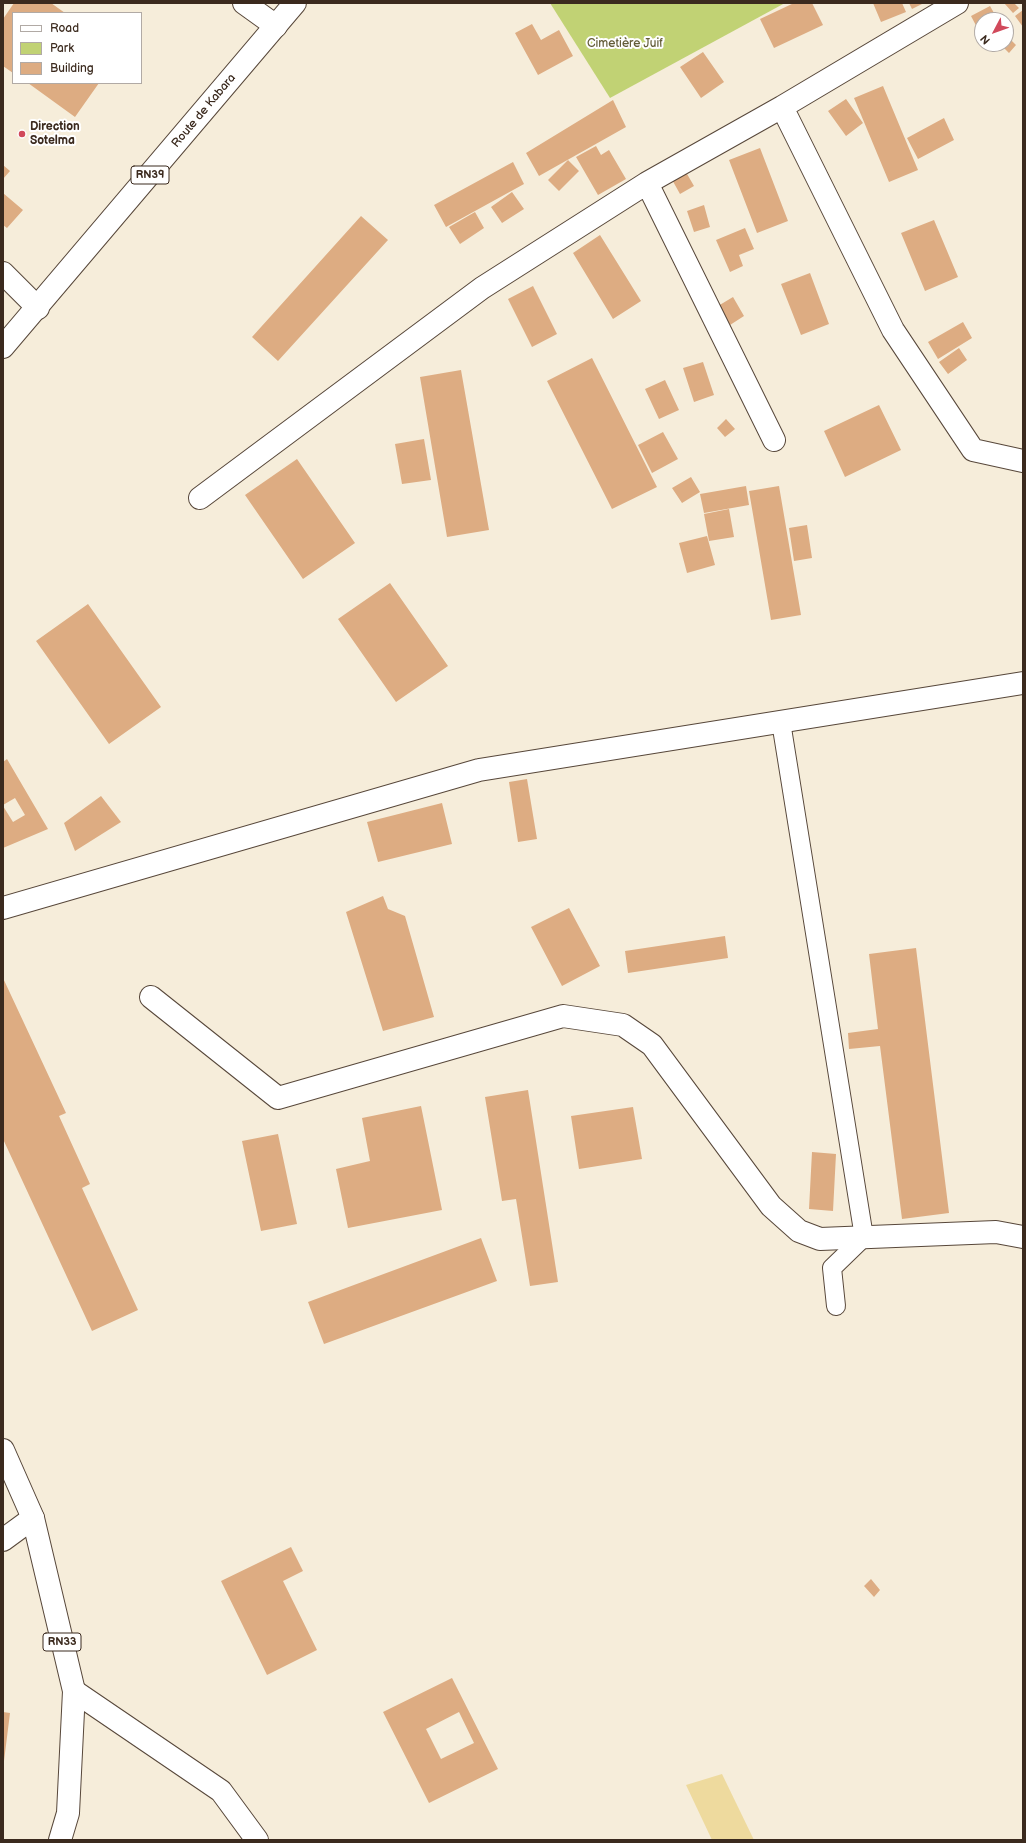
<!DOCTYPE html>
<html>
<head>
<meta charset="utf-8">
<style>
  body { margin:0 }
  #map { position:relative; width:1026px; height:1843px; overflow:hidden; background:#f6edda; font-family:"Balsamiq Sans",sans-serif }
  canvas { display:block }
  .frame { position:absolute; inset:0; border:4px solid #3b2a1e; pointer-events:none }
  .legend { position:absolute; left:12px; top:12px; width:130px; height:72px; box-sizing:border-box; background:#fff; border:1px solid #b1aaa5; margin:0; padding:5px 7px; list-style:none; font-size:12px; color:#3b2a1e }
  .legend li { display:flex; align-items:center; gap:8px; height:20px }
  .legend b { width:20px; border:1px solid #b1aaa5 }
  .north { position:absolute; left:974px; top:12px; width:40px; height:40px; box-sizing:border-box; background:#fff; border:1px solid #b1aaa5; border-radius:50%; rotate:229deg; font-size:11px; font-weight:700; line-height:16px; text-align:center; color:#3b2a1e }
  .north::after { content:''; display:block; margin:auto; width:14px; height:18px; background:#d1495b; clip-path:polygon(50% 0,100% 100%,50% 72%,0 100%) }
</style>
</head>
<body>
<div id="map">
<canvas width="1026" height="1843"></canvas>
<div class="frame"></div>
<ul class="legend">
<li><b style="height:5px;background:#fff"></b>Road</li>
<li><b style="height:11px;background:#c1d274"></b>Park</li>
<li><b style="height:11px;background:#ddac82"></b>Building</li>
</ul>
<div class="north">N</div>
</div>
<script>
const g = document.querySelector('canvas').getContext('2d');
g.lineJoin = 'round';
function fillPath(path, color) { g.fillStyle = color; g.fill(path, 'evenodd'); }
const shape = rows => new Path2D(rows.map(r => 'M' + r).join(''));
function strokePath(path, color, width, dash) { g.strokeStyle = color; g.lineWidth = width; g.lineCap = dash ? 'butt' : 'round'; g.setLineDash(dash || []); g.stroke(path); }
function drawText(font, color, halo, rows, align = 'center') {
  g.font = font + ' "Balsamiq Sans",sans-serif'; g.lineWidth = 4; g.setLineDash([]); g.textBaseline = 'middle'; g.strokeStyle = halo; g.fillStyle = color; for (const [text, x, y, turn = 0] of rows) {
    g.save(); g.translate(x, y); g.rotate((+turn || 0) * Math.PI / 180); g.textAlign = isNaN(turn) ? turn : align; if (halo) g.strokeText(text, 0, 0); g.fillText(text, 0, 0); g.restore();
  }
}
fillPath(shape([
  [550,3,785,3,610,98]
]), '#c1d274');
fillPath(shape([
  [722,1774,754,1840,712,1840,686,1785]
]), '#eeda9e');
fillPath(shape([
  [14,3,51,3,65,13,13,13,13,73,3,66,3,19],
  [794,3,812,3,823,25,774,48,760,19],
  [873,3,902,3,906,12,881,22],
  [909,3,924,3,912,9],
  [1004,3,1014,3,1019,8,1013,13],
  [990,6,998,20,982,20,982,37,971,16],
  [1023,10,1023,27,1015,16],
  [532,24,541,40,559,30,573,56,538,75,515,33],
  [1010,39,1016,45,1009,53,1003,47],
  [986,44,998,44,988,49],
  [703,52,724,82,701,98,680,67],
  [28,83,99,83,75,117],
  [883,86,918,170,889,182,854,98],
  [846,99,863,123,846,136,828,111],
  [613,100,626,127,539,176,526,153],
  [944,118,954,140,918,159,907,138],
  [596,146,601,155,609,150,626,179,598,195,576,157],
  [760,148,788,221,757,233,729,160],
  [568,160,579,171,559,191,548,180],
  [513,162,524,184,446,227,434,205],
  [3,165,10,171,3,179],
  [683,167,694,186,680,194,670,176],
  [512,192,524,209,502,223,491,207],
  [3,193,23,210,7,228,3,225],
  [704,205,710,227,694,232,687,211],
  [475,212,484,228,460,244,449,227],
  [361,216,388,240,278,361,252,337],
  [934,220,958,277,925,291,901,233],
  [745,228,754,249,739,255,743,266,730,272,716,240],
  [600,235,641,301,613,319,573,253],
  [810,273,829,324,801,335,781,284],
  [533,286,557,334,532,347,508,299],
  [733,297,744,316,730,325,718,306],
  [963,322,972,338,938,359,928,342],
  [959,348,967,360,948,374,939,362],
  [592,358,657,487,612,509,547,381],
  [703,362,714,395,694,402,683,368],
  [461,370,489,530,447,537,420,377],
  [665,380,679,410,659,419,645,389],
  [879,405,901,450,845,477,824,431],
  [726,419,735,429,725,437,717,428],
  [663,432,678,459,652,473,638,445],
  [424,439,431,480,402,484,395,444],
  [297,459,355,543,303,579,245,495],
  [691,477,700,492,682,503,672,488],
  [746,486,749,505,704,513,700,494],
  [779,486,801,615,771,620,749,491],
  [729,509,734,537,709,541,704,514],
  [807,525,812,558,794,561,789,528],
  [707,536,715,565,687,573,679,543],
  [390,583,448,666,396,702,338,619],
  [88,604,161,707,109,744,36,641],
  [7,759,48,829,3,848,3,806,13,822,25,815,15,798,3,805,3,762],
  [527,779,537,839,518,842,509,782],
  [101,796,121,822,75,851,64,823],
  [442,803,452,844,378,862,367,822],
  [383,896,388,909,405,916,434,1017,383,1031,346,912],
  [569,908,600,966,562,986,531,927],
  [725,936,728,958,628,973,625,951],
  [916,948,949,1213,902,1219,880,1046,849,1049,848,1033,878,1029,869,954],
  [3,978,66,1113,59,1116,90,1184,82,1188,138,1310,92,1331,3,1139],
  [528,1090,558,1282,530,1286,516,1199,502,1201,485,1097],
  [421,1106,442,1210,348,1228,336,1169,370,1161,362,1118],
  [633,1107,642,1159,579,1169,571,1116],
  [278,1134,297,1224,261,1231,242,1141],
  [812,1152,836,1154,833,1211,809,1209],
  [481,1238,497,1281,324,1344,308,1302],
  [291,1547,303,1571,283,1581,317,1650,267,1675,221,1581],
  [871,1579,880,1590,874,1597,864,1586],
  [452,1678,498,1769,429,1803,383,1712],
  [459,1712,474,1743,441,1759,426,1729],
  [3,1712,10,1713,4,1761,3,1761]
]), '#ddac82');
const lane = shape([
  [781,722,864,1237,832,1268,836,1306]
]);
const street = shape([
  [244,3,276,26],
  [782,107,893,330,973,450,1023,461],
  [647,183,774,440],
  [3,273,38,308],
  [200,498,482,288,647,183,782,107,957,3],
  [3,908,479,770,1023,683],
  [151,997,278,1098,563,1016,623,1025,652,1045,771,1206,799,1231,820,1239,996,1232,1023,1237],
  [3,1540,33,1518],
  [74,1691,221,1791,257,1840]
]);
const primary = shape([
  [3,347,295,3],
  [3,1450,33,1518,74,1691,68,1813,60,1840]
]);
strokePath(lane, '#57473a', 20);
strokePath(street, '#57473a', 24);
strokePath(primary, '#57473a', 24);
strokePath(lane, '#fff', 18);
strokePath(street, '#fff', 22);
strokePath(primary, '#fff', 22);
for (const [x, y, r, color] of [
  [22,134,4,"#d1495b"]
]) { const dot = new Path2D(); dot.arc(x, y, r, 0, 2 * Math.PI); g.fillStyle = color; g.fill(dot); strokePath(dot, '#fff', 1.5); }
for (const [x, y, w] of [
  [150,175,38],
  [62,1642,38]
]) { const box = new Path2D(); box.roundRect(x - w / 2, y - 9, w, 18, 3); g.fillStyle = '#fff'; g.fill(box); strokePath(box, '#3b2a1e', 1); }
drawText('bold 11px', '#3b2a1e', null, [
  ["RN39",150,175],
  ["RN33",62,1642]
]);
drawText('12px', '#635c38', '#fff', [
  ["Cimetière Juif",625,44]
]);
drawText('12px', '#3b2a1e', '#fff', [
  ["Route de Kabara",204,111,-50]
]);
drawText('bold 12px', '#3b2a1e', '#fff', [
  ["Direction",30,127],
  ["Sotelma",30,141]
], 'left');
</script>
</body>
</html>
